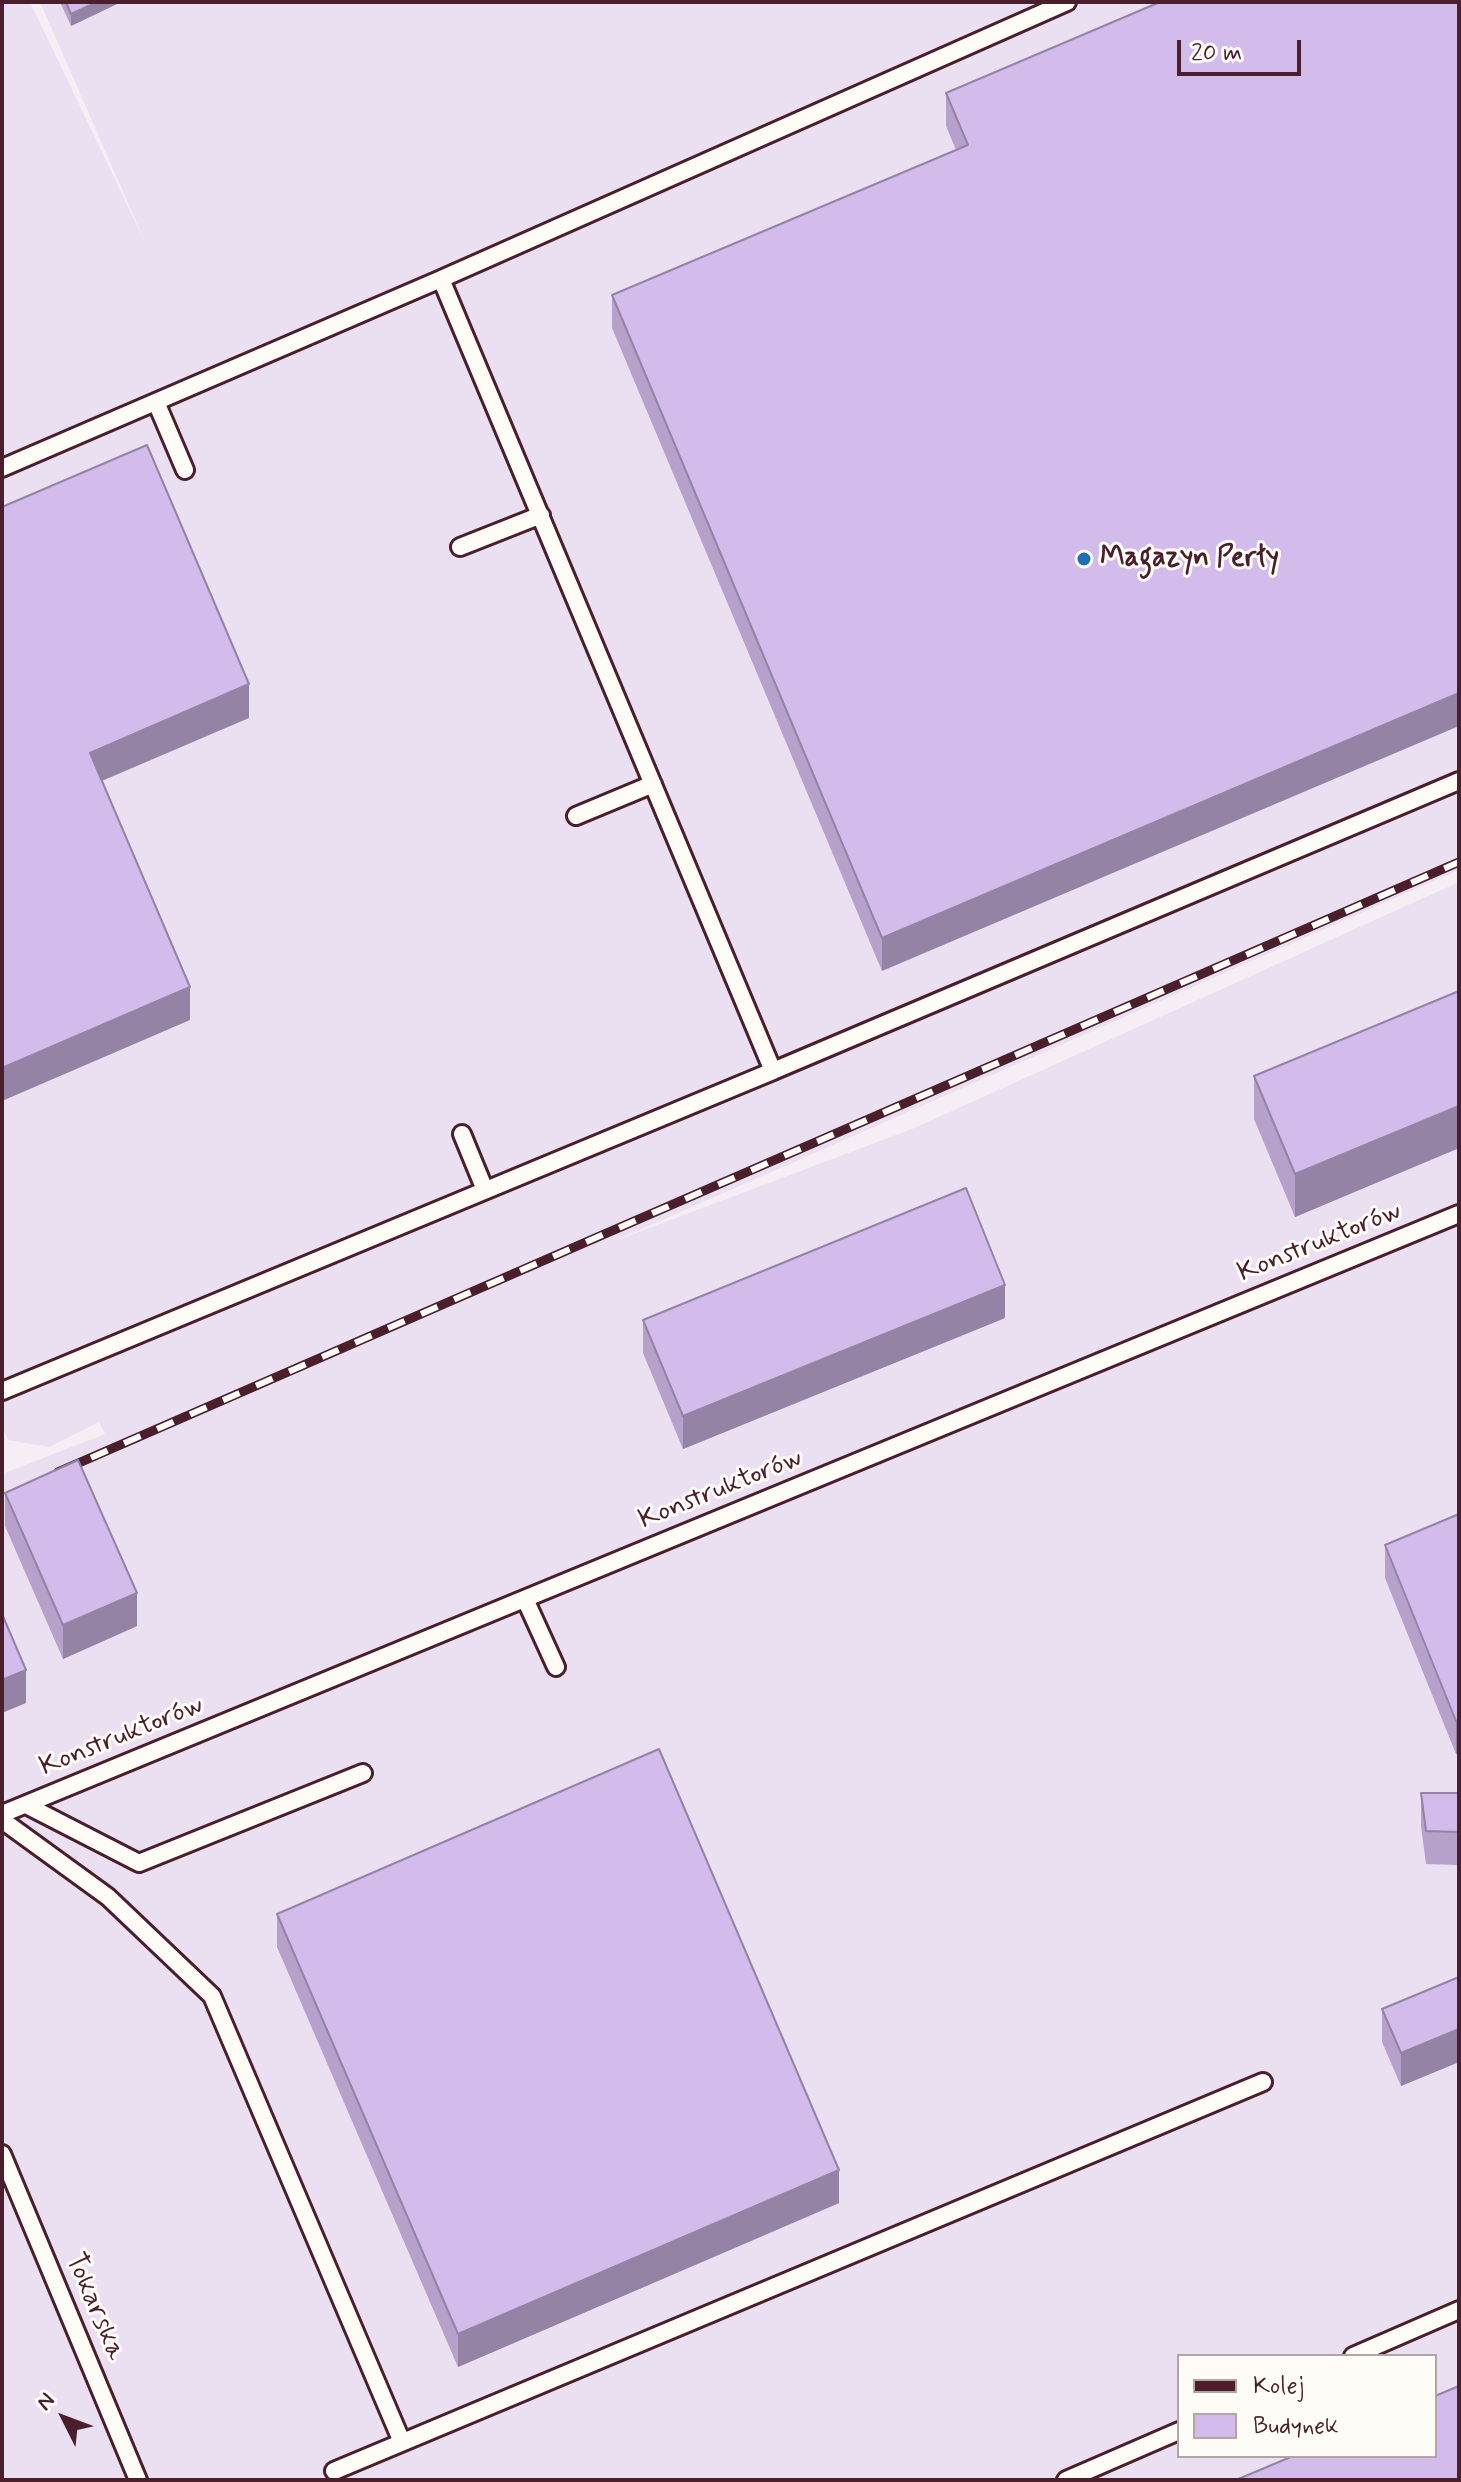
<!DOCTYPE html>
<html>
<head>
<meta charset="utf-8">
<style>
  body { margin:0 }
  #map { position:relative; width:1461px; height:2482px; overflow:hidden; background:#f5eff5; font-family:Mynerve,sans-serif }
  canvas { display:block }
  .frame { position:absolute; inset:0; border:4px solid #4a1f2b; pointer-events:none }
  .legend { position:absolute; left:1177px; top:2354px; width:260px; height:104px; box-sizing:border-box; background:#fdfcf7; border:2px solid #b5a4a5; margin:0; padding:10px 14px; list-style:none; font-size:24px; color:#4a1f2b }
  .legend li { display:flex; align-items:center; gap:16px; height:40px }
  .legend b { width:40px; border:2px solid #b5a4a5 }
  .north { position:absolute; left:24px; top:2378px; width:80px; height:80px; -webkit-text-stroke:6px #fdfcf7; paint-order:stroke; rotate:312deg; font-size:22px; font-weight:700; line-height:32px; text-align:center; color:#4a1f2b }
  .north::after { content:''; display:block; margin:auto; width:28px; height:36px; background:#4a1f2b; clip-path:polygon(50% 0,100% 100%,50% 72%,0 100%) }
  .scale { position:absolute; left:1177px; top:40px; width:124px; height:36px; box-sizing:border-box; border:4px solid #4a1f2b; border-top:0; padding-left:10px; font-size:24px; line-height:28px; white-space:nowrap; color:#4a1f2b; -webkit-text-stroke:6px #fdfcf7; paint-order:stroke }
</style>
</head>
<body>
<div id="map">
<canvas width="1461" height="2482"></canvas>
<div class="frame"></div>
<ul class="legend">
<li><b style="height:10px;background:#4a1f2b"></b>Kolej</li>
<li><b style="height:22px;background:#d3bbeb"></b>Budynek</li>
</ul>
<div class="north">N</div>
<div class="scale">20 m</div>
</div>
<script>
const g = document.querySelector('canvas').getContext('2d');
g.lineJoin = 'round';
function fillPath(path, color) { g.fillStyle = color; g.fill(path, 'evenodd'); }
const shape = rows => new Path2D(rows.map(r => 'M' + r).join(''));
function strokePath(path, color, width, dash) { g.strokeStyle = color; g.lineWidth = width; g.lineCap = dash ? 'butt' : 'round'; g.setLineDash(dash || []); g.stroke(path); }
function drawText(font, color, halo, rows, align = 'center') {
  g.font = font + ' Mynerve,sans-serif'; g.lineWidth = 6; g.setLineDash([]); g.textBaseline = 'middle'; g.strokeStyle = halo; g.fillStyle = color; for (const [text, x, y, turn = 0] of rows) {
    g.save(); g.translate(x, y); g.rotate((+turn || 0) * Math.PI / 180); g.textAlign = isNaN(turn) ? turn : align; if (halo) g.strokeText(text, 0, 0); g.fillText(text, 0, 0); g.restore();
  }
}
fillPath(shape([
  [2,2,30,2,145,242,40,2,1459,2,1459,870,612,1242,912,1129,1459,882,1459,2480,2,2480,2,1474,105,1434,99,1422,49,1447,8,1440,2,1425],
  [1179,2356,1435,2356,1435,2456,1179,2456]
]), '#ebdff2');
const lane = shape([
  [441,279,1067,2],
  [156,402,185,470],
  [2,468,441,279,773,1071,2,1391],
  [460,547,541,515],
  [576,816,653,784],
  [773,1071,1459,781],
  [462,1134,485,1190],
  [525,1599,556,1667],
  [26,1805,139,1863,363,1773],
  [2,1814,1459,1214],
  [2,1820,108,1897,212,1996,402,2442],
  [2,2154,138,2480],
  [1353,2356,1459,2310],
  [334,2471,1263,2082],
  [1066,2480,1179,2431]
]);
strokePath(lane, '#4a1f2b', 22);
strokePath(lane, '#fdfcf7', 16);
const rail = shape([
  [58,1472,1459,862]
]);
strokePath(rail, '#4a1f2b', 9);
strokePath(rail, '#fdfcf7', 6, [18]);
fillPath(shape([
  [60,2,121,2,71,26],
  [1160,2,882,971,612,328,612,295,956,150,946,126,946,93],
  [1459,991,1459,1148,1295,1217,1254,1119,1254,1076],
  [1005,1318,683,1449,643,1353,643,1320],
  [5,1493,137,1626,63,1659,5,1526],
  [1459,1514,1459,1753,1456,1754,1385,1578,1385,1545],
  [1421,1793,1459,1793,1459,1865,1426,1864,1421,1826],
  [277,1914,839,2203,458,2367,277,1947],
  [1459,1977,1459,2062,1401,2086,1382,2042,1382,2009]
]), '#b5a1ca');
fillPath(shape([
  [97,2,121,2,71,26,71,14],
  [249,684,249,718,90,786,90,753],
  [1459,693,1459,726,882,971,882,938],
  [190,987,190,1020,2,1101,2,1068],
  [1459,1106,1459,1148,1295,1217,1295,1174],
  [1005,1285,1005,1318,683,1449,683,1416],
  [137,1593,137,1626,63,1659,63,1625],
  [26,1670,26,1703,2,1713,2,1680],
  [1459,1720,1459,1753,1456,1754,1456,1721],
  [1459,2029,1459,2062,1401,2086,1401,2053],
  [839,2170,839,2203,458,2367,458,2334]
]), '#9483a4');
const building = shape([
  [66,2,97,2,71,14,66,2],
  [1160,2,1459,2,1459,693,882,938,612,295,968,145,946,93,1160,2],
  [147,445,249,684,90,753,190,987,2,1068,2,507,147,445],
  [1459,991,1459,1106,1295,1174,1254,1076,1459,991],
  [966,1188,1005,1285,683,1416,643,1320,966,1188],
  [78,1460,137,1593,63,1625,5,1493,78,1460],
  [1459,1514,1459,1720,1456,1721,1385,1545,1459,1514],
  [2,1614,26,1670,2,1680,2,1614],
  [659,1749,839,2170,458,2334,277,1914,659,1749],
  [1421,1793,1459,1793,1459,1832,1426,1831,1421,1793],
  [1459,1977,1459,2029,1401,2053,1382,2009,1459,1977],
  [1459,2386,1459,2480,1236,2480,1293,2456,1435,2456,1435,2396,1459,2386]
]);
fillPath(building, '#d3bbeb');
strokePath(building, '#9483a4', 2);
for (const [x, y, r, color] of [
  [1084,559,8,"#1f6fb2"]
]) { const dot = new Path2D(); dot.arc(x, y, r, 0, 2 * Math.PI); g.fillStyle = color; g.fill(dot); strokePath(dot, '#fdfcf7', 3); }
drawText('bold 28px', '#4a1f2b', '#fdfcf7', [
  ["Magazyn Perły",1100,559]
], 'left');
drawText('28px', '#4a1f2b', '#fdfcf7', [
  ["Konstruktorów",1320,1243,-22],
  ["Konstruktorów",721,1490,-22],
  ["Konstruktorów",122,1737,-22],
  ["Tokarska",94,2307,67]
]);
</script>
</body>
</html>
